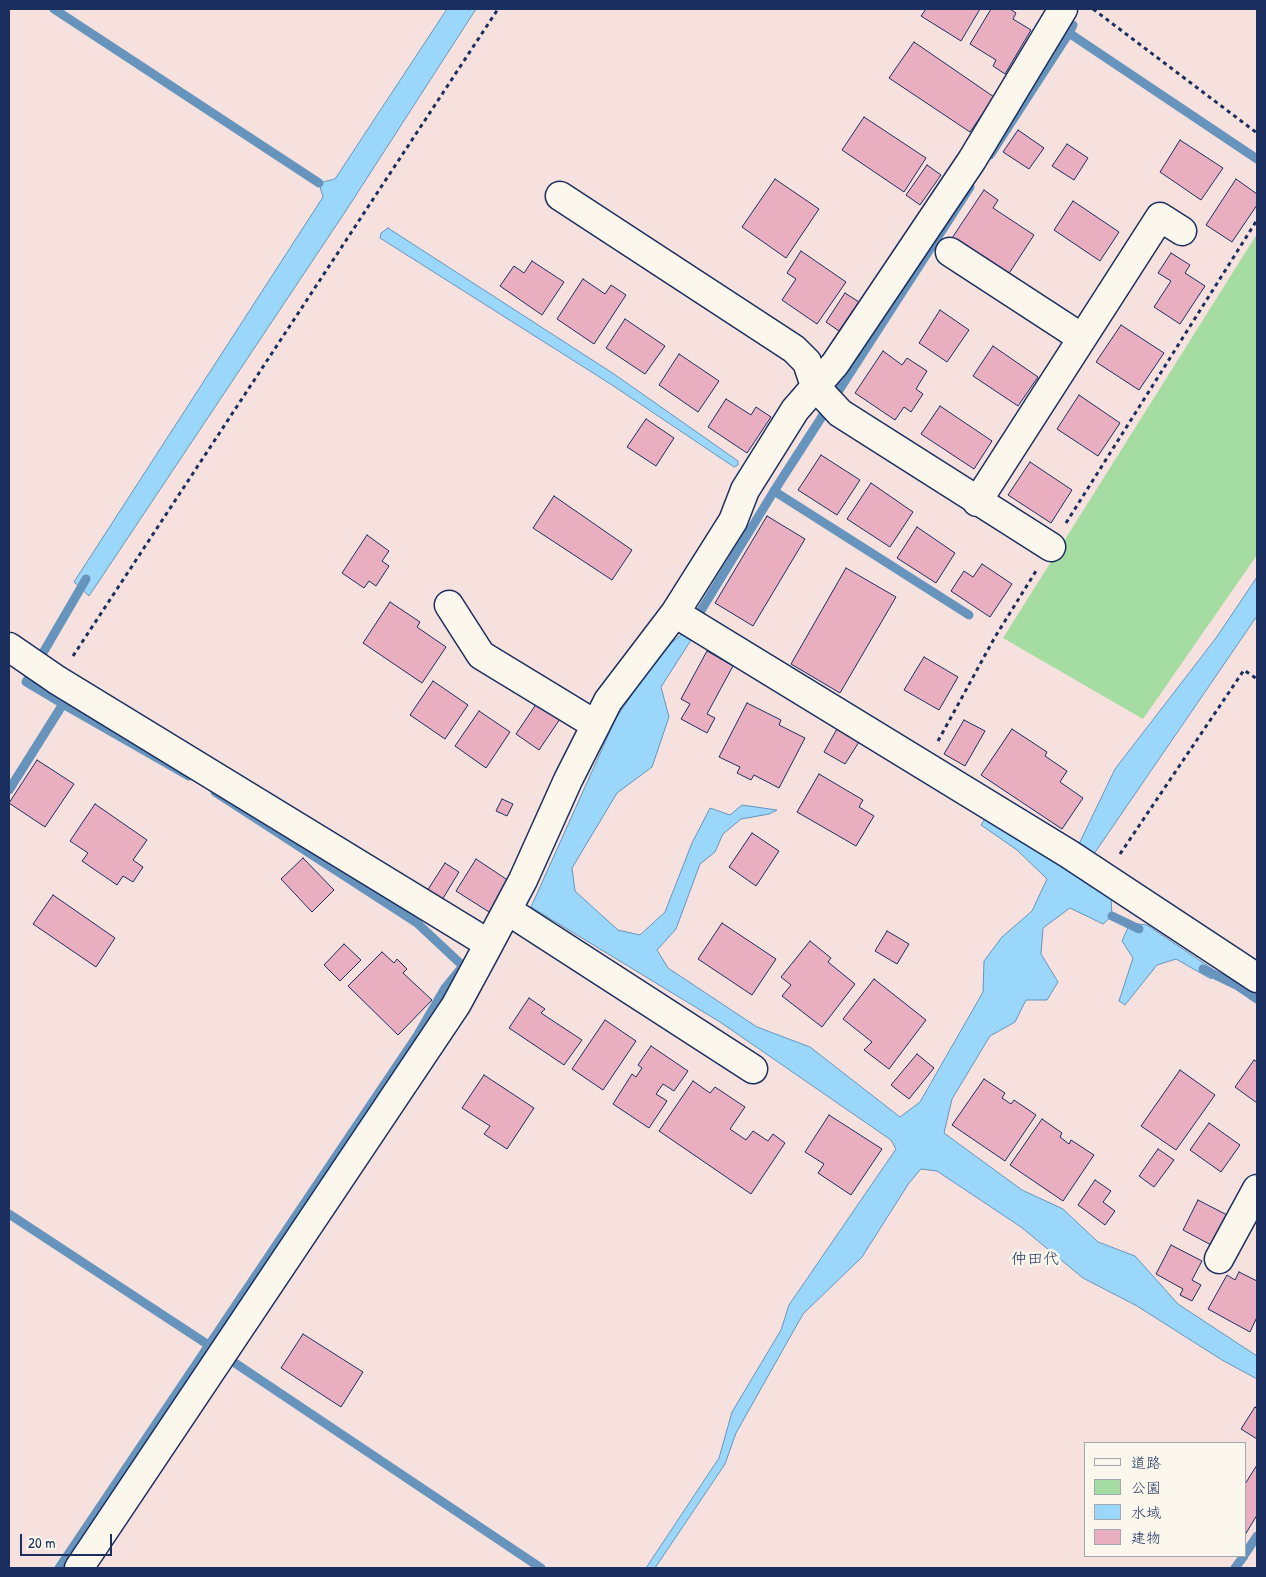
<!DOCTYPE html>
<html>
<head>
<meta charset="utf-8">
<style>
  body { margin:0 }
  #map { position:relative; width:1266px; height:1577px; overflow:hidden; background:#f6e1df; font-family:"Patrick Hand","Klee One",sans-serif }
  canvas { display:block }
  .frame { position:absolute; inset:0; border:10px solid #1b2f5e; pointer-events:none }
  .legend { position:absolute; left:1084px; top:1442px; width:162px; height:115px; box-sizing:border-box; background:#fbf7ec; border:1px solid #a1a7b3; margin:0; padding:6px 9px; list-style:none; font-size:15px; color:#1b2f5e }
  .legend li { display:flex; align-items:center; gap:10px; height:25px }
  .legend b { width:25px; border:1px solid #a1a7b3 }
  .scale { position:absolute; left:20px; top:1534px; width:92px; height:22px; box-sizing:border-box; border:2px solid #1b2f5e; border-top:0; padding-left:6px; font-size:15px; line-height:18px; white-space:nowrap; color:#1b2f5e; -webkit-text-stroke:4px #fbf7ec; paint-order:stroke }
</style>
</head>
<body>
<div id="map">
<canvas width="1266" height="1577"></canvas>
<div class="frame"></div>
<ul class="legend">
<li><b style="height:6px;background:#fbf7ec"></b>道路</li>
<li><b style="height:14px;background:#a4dca1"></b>公園</li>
<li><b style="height:14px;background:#9ad7fb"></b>水域</li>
<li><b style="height:14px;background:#e9afc0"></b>建物</li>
</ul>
<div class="scale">20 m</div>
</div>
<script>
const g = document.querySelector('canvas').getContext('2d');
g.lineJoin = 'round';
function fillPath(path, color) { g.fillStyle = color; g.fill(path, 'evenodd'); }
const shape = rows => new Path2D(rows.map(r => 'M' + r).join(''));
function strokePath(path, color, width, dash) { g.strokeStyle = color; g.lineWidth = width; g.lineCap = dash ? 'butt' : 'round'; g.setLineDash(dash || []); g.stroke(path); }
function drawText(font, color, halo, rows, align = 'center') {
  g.font = font + ' "Patrick Hand","Klee One",sans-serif'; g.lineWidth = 5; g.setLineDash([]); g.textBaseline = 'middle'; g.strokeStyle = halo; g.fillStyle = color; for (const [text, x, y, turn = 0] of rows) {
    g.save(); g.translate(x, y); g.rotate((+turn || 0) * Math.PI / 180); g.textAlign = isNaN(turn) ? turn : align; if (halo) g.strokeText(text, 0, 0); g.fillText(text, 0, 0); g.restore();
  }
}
fillPath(shape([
  [1257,234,1257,555,1143,719,1003,638]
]), '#a4dca1');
const water = shape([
  [447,9,476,9,347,209,89,596,74,582,323,197,319,183,335,179,447,9],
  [388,228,614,374,738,461,738,465,734,467,612,385,380,238,381,233,388,228],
  [1257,577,1257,616,1096,851,1082,868,1082,880,1111,897,1112,916,1103,924,1070,908,1043,928,1041,954,1058,982,1047,1000,1026,1000,1015,1022,990,1036,952,1099,944,1133,1022,1190,1063,1209,1098,1242,1135,1256,1178,1304,1257,1356,1257,1379,1222,1360,1137,1306,1083,1278,1021,1227,937,1171,921,1169,909,1183,862,1257,803,1314,736,1433,725,1464,655,1568,646,1568,719,1458,732,1412,781,1330,789,1305,896,1149,891,1140,720,1022,531,907,616,718,661,652,683,633,691,640,661,687,669,717,652,767,617,793,572,868,575,891,618,930,640,935,665,912,692,843,710,808,730,815,742,805,777,810,769,814,741,819,723,834,715,852,700,864,676,929,657,950,668,968,757,1027,810,1047,900,1117,920,1102,983,992,984,961,1002,937,1032,911,1047,879,1017,850,981,825,986,817,1067,870,1076,860,1079,844,1115,769,1216,638,1257,577],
  [1130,923,1147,925,1214,970,1211,979,1176,959,1157,965,1125,1005,1119,1001,1133,958,1122,941,1130,923]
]);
fillPath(water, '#9ad7fb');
strokePath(water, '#6794bc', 1);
strokePath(shape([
  [54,9,319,183],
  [1073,25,1069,33,1257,159],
  [990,155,1069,33],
  [774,491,969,615],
  [694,622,774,491,970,187],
  [63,704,189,776],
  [9,790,63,704,26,682,86,579],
  [1112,916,1139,929],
  [1203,969,1238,986,1257,999],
  [9,1214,213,1348],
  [223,1355,541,1568],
  [1245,1554,1257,1536],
  [59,1568,417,1036,445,988,463,966,417,923,215,792],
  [1235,1568,1244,1556]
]), '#6794bc', 9);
const building = shape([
  [926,9,980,9,961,41,921,16,926,9],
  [991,9,1010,9,1016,13,1013,19,1031,30,1005,74,993,66,996,60,970,44,991,9],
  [914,42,994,97,970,132,889,78,914,42],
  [864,117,926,158,904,192,842,150,864,117],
  [1018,130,1044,148,1029,169,1003,152,1018,130],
  [1180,140,1223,168,1201,200,1160,172,1180,140],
  [1067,144,1088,158,1074,180,1052,166,1067,144],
  [927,165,941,175,920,205,906,195,927,165],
  [775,179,819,209,786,258,742,227,775,179],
  [1236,179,1257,194,1257,205,1232,242,1206,225,1236,179],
  [984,190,998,200,993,208,1034,235,1008,275,952,238,984,190],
  [1073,201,1119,232,1100,261,1054,230,1073,201],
  [801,251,846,282,817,324,782,300,796,279,787,273,801,251],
  [1171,253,1190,265,1185,273,1205,286,1180,324,1154,307,1171,281,1158,273,1171,253],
  [532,261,564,282,542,315,500,286,514,266,524,273,532,261],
  [583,279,605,294,611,285,626,295,594,344,557,319,583,279],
  [845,293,859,302,839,331,826,322,845,293],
  [940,310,969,330,947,362,919,343,940,310],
  [625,319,665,346,645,374,606,348,625,319],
  [1121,325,1164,353,1139,390,1096,362,1121,325],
  [993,346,1038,377,1018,406,973,376,993,346],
  [883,351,902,365,907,358,927,371,916,389,923,394,911,412,904,407,895,420,855,393,883,351],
  [679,354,719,381,698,412,659,385,679,354],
  [1079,395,1120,423,1098,456,1057,429,1079,395],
  [726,399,751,415,756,407,771,417,747,453,708,427,726,399],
  [940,406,992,441,974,469,921,434,940,406],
  [646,419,674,438,656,466,627,447,646,419],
  [821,455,860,480,837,515,798,490,821,455],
  [1030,462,1072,490,1051,523,1008,495,1030,462],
  [871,483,913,512,890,547,847,519,871,483],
  [554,496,632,550,612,580,533,528,554,496],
  [767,516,805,539,753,626,715,603,767,516],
  [917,527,955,553,936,583,897,558,917,527],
  [367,535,389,551,382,561,389,566,376,586,369,581,364,588,342,573,367,535],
  [982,564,1012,584,990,617,951,591,964,571,973,577,982,564],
  [846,568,896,597,840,693,791,664,846,568],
  [390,602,420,622,417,627,446,647,422,683,363,643,390,602],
  [707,651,733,666,707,714,715,718,707,733,681,719,690,704,681,699,707,651],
  [924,657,958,677,939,710,904,690,924,657],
  [433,681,468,705,445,739,410,715,433,681],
  [539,700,562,716,539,750,516,734,539,700],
  [747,703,781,720,779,725,805,738,779,788,754,775,751,780,737,773,740,767,719,757,747,703],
  [479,711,510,732,486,768,455,746,479,711],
  [964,720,985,731,965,766,944,754,964,720],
  [837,729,859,742,845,764,824,752,837,729],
  [1012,729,1047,752,1045,756,1067,771,1060,782,1083,798,1062,829,981,775,1012,729],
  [37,760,74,784,45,827,9,803,37,760],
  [819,774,863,800,859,807,874,816,856,846,797,812,819,774],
  [502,799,513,804,507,816,496,811,502,799],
  [95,804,147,840,133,860,143,867,133,882,123,876,117,885,82,861,88,853,70,841,95,804],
  [752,833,779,851,756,886,729,867,752,833],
  [303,858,334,890,312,912,281,879,303,858],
  [476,859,509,881,489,912,456,891,476,859],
  [445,863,459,872,442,900,427,891,445,863],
  [53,895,115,938,96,967,33,924,53,895],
  [722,923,776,959,752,995,698,959,722,923],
  [887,931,909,944,897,964,875,951,887,931],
  [810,941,831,958,828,962,855,984,822,1027,782,996,791,985,781,977,810,941],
  [344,944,361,960,340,981,324,965,344,944],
  [382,952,394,963,397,959,407,969,403,973,432,1000,398,1035,348,986,382,952],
  [874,979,926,1020,889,1069,864,1050,872,1042,843,1019,874,979],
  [529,998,545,1009,541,1013,582,1040,564,1065,509,1028,529,998],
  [605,1020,636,1041,603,1090,572,1069,605,1020],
  [651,1046,688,1071,674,1091,663,1084,656,1094,667,1101,649,1128,613,1104,632,1074,636,1077,642,1068,638,1065,651,1046],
  [917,1054,934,1068,909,1099,891,1085,917,1054],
  [1254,1060,1257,1062,1257,1103,1235,1087,1254,1060],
  [1180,1070,1215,1095,1176,1150,1141,1126,1180,1070],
  [484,1075,534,1108,507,1149,484,1134,490,1126,462,1108,484,1075],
  [984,1079,1005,1093,1002,1098,1011,1104,1014,1100,1036,1115,1005,1161,952,1125,984,1079],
  [693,1081,710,1093,715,1087,745,1107,730,1129,746,1140,753,1131,768,1141,773,1134,785,1143,751,1194,659,1131,693,1081],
  [829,1115,882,1149,851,1195,818,1173,824,1164,805,1152,829,1115],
  [1042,1119,1062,1133,1060,1137,1069,1144,1071,1140,1094,1155,1063,1201,1010,1165,1042,1119],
  [1209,1123,1240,1145,1221,1172,1190,1150,1209,1123],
  [1158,1149,1174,1160,1154,1187,1139,1176,1158,1149],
  [1095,1180,1111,1191,1103,1202,1115,1211,1105,1225,1078,1205,1095,1180],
  [1198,1200,1229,1216,1213,1246,1183,1230,1198,1200],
  [1171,1245,1202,1261,1192,1280,1201,1285,1192,1301,1180,1295,1183,1289,1156,1274,1171,1245],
  [1239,1272,1257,1281,1257,1317,1250,1332,1208,1309,1227,1275,1235,1280,1239,1272],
  [303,1334,363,1372,341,1407,281,1368,303,1334],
  [1255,1407,1257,1409,1257,1439,1241,1429,1255,1407],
  [1257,1465,1257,1515,1245,1535,1245,1484,1257,1465]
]);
fillPath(building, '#e9afc0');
strokePath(building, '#1b2f5e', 1);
const minor = shape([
  [560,196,794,349,807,362,815,386,840,413,1051,547],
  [950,252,1082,338],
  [977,502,1160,217,1182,231],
  [449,605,481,655,596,725],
  [675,613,1069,854,1257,978],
  [9,647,57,680,489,944,523,880,568,780,608,701,675,613,733,521,745,490,795,410,835,364,972,160,1063,9],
  [507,910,753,1069],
  [1219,1259,1257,1189],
  [79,1568,456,1005,489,944]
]);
strokePath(minor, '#1b2f5e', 31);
strokePath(shape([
  [1093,9,1257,133],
  [1066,523,1257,220],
  [73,656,498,9],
  [938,741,995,637,1036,571],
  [1120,854,1244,670,1257,679]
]), '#1b2f5e', 3, [4, 4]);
strokePath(minor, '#fbf7ec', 28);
drawText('16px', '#1b2f5e', '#fbf7ec', [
  ["仲田代",1035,1260]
]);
</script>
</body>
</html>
